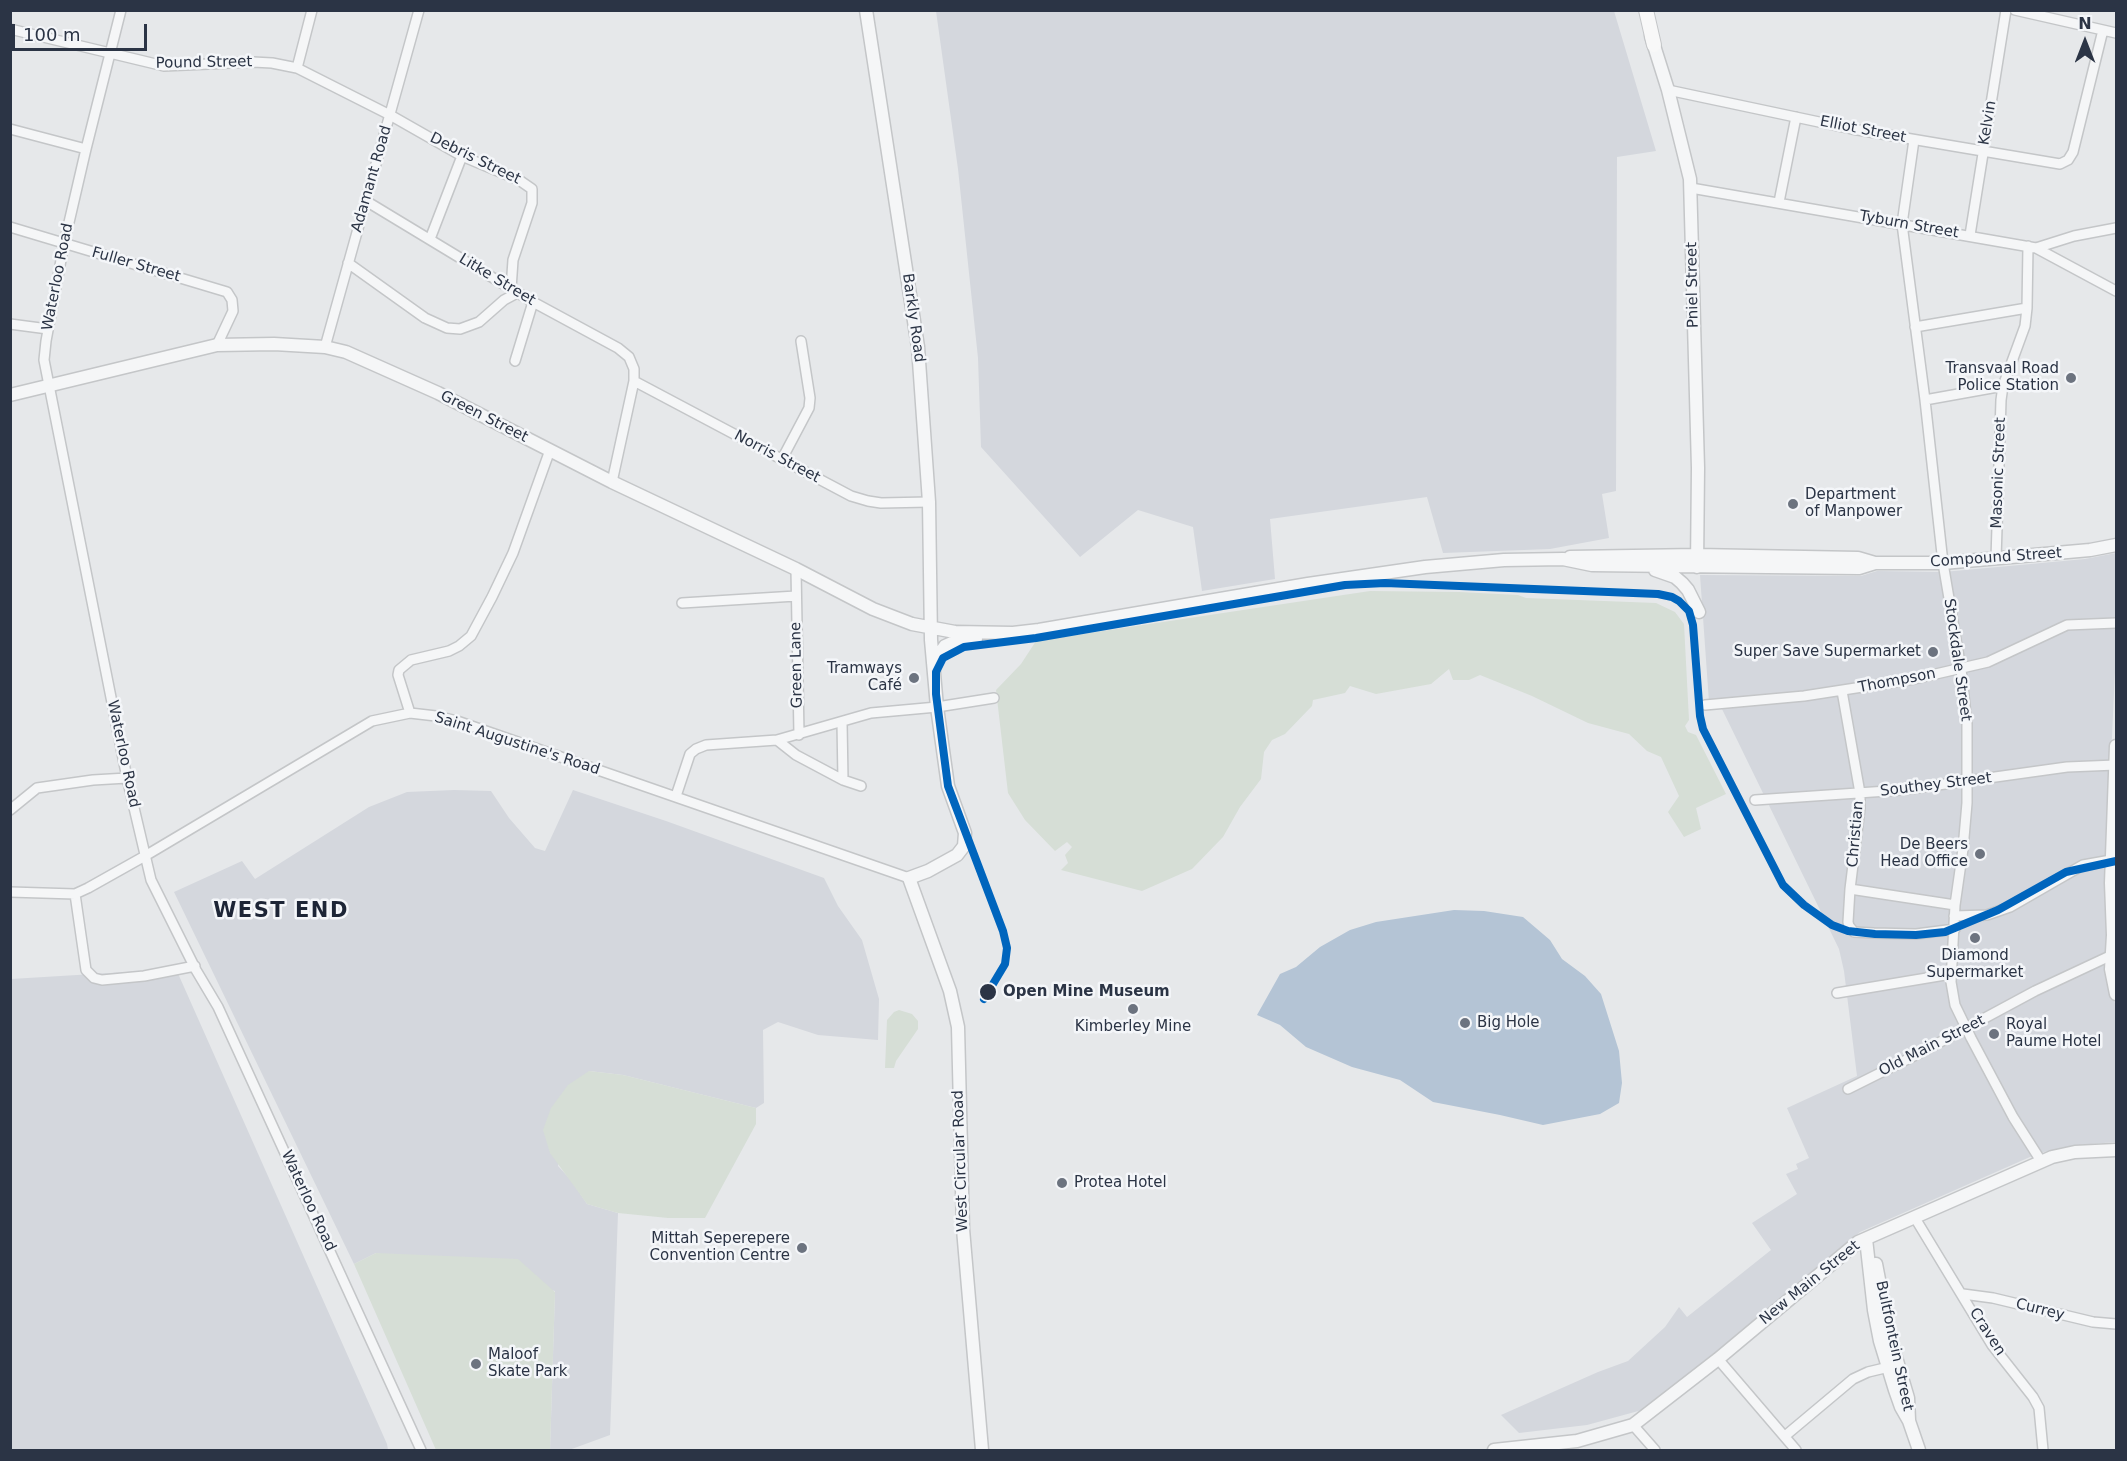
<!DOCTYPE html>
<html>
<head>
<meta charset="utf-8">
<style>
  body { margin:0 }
  #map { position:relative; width:2127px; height:1461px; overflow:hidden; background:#e6e8ea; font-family:"DejaVu Sans",sans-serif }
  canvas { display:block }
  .frame { position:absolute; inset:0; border:12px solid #2b3445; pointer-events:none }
  .north { position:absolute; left:2055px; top:12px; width:60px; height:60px; -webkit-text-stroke:4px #f4f6f9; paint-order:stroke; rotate:0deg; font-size:16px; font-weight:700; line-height:24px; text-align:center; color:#2b3445 }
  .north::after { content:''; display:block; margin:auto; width:21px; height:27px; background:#2b3445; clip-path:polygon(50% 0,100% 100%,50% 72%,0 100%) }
  .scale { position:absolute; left:12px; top:24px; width:135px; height:27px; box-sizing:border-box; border:3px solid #2b3445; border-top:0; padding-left:8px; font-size:18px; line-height:21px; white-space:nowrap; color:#2b3445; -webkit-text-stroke:4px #f4f6f9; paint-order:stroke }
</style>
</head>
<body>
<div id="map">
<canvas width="2127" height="1461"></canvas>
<div class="frame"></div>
<div class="north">N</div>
<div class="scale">100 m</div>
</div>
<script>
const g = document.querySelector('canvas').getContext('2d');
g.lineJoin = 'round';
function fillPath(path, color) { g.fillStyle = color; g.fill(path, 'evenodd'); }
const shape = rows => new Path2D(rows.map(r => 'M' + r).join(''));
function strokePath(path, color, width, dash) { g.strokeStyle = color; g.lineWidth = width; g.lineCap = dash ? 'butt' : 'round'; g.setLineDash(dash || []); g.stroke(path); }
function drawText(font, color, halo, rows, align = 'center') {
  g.font = font + ' "DejaVu Sans",sans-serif'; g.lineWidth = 5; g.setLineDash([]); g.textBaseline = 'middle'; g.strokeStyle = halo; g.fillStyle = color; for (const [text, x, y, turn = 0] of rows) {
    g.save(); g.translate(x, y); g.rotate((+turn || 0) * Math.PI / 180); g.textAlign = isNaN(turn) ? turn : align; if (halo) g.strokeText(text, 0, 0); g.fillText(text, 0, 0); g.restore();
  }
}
fillPath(shape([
  [936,11,1614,11,1656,151,1617,157,1616,491,1602,494,1609,538,1550,549,1443,553,1427,497,1270,519,1275,579,1202,591,1193,527,1138,510,1080,557,981,447,978,358,958,169],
  [2116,553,2116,650,2108,822,2108,978,2116,1007,2116,1142,2079,1145,2039,1153,1860,1232,1724,1346,1642,1410,1587,1425,1519,1433,1501,1415,1598,1372,1628,1361,1665,1327,1679,1307,1687,1317,1771,1250,1752,1223,1797,1194,1786,1174,1798,1169,1796,1164,1809,1158,1787,1108,1857,1076,1844,971,1839,949,1722,709,1714,708,1709,702,1700,575,1861,576,1877,571,1943,572,2085,559],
  [454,790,491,791,509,818,535,848,545,851,573,790,666,821,824,878,838,906,862,940,879,999,878,1040,818,1035,778,1022,763,1030,764,1103,756,1108,623,1075,589,1071,558,1166,572,1181,587,1204,618,1213,610,1435,569,1450,550,1450,555,1291,376,1253,354,1264,174,892,242,861,255,879,369,807,407,792],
  [176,969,387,1444,388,1450,11,1450,11,979]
]), '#d4d7dd');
fillPath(shape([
  [1370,591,1459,592,1518,595,1526,598,1656,603,1675,612,1684,624,1689,720,1685,726,1688,732,1696,735,1726,794,1696,808,1701,829,1684,837,1668,812,1679,796,1661,757,1647,751,1629,734,1588,723,1532,696,1480,675,1469,680,1453,680,1449,669,1431,684,1376,694,1350,686,1345,693,1313,700,1312,706,1285,734,1272,740,1264,752,1261,779,1240,807,1223,837,1192,869,1142,891,1061,870,1068,863,1065,855,1072,847,1067,842,1055,851,1025,820,1008,793,996,690,1021,664,1036,641],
  [899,1010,912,1014,918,1021,918,1029,896,1061,894,1068,885,1068,887,1020,894,1012],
  [589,1071,623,1075,756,1108,756,1124,705,1218,668,1218,618,1213,587,1204,550,1153,543,1130,551,1108,568,1085],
  [376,1253,518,1259,555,1292,550,1450,436,1450,354,1264]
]), '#d6ded6');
fillPath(shape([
  [1454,910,1484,911,1523,917,1550,940,1562,959,1585,976,1601,994,1619,1051,1622,1083,1619,1103,1600,1114,1543,1125,1500,1115,1433,1102,1400,1080,1352,1067,1306,1047,1280,1025,1257,1015,1280,974,1296,967,1320,947,1350,930,1376,922]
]), '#b4c4d5');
const minor = shape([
  [121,10,86,149,64,244,46,341,44,360,127,778,151,880,196,970,218,1007,421,1450],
  [2015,10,2116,33],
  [10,29,164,66,253,62,272,63,297,68,390,115,462,156,519,180,532,189,532,203,513,260,511,289],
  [297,68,312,10],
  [1668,90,1852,129,2060,164,2068,160,2073,152,2103,30],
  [10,129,86,149],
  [1914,140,1902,224,1925,400,1943,563,1961,669,1967,724,1967,803,1963,849,1955,905,1951,982,1955,1005,1971,1038,2013,1117,2041,1161],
  [1691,188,2036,248,2116,291],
  [366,201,533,302,618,348,629,357,634,369,634,381,612,482],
  [1779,202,1796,117],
  [10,227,227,292,232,300,233,311,217,345],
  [1970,235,2006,10],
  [430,239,462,156],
  [2036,248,2074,236,2116,228],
  [348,263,425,318,447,328,460,329,479,322,504,300,517,293],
  [10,324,48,329],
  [1915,327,2027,308],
  [325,347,419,10],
  [515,361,533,302],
  [634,381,851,496,868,501,881,503,929,502],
  [1925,400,2003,386],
  [782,459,809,408,810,398,801,341],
  [1996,559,2001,400,2003,386,2025,326,2027,308,2028,246],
  [796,569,799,735],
  [682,603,796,596],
  [1842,691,1860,793,1860,808,1850,889,1848,922,1849,926,1854,932,1874,933,1916,934,1955,929],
  [1705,705,1804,696,1914,679,1988,662,2067,625,2116,623],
  [410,713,398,675,399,670,411,660,449,651,459,646,471,636,492,597,513,553,550,450],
  [842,722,843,780],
  [777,740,796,755,843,780,861,786],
  [676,796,690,754,696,749,706,745,777,740,871,713,937,707,994,698],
  [1755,800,1902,790,2067,767,2116,765],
  [10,810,37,788,93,780,127,778],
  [1850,889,1955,905],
  [10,892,75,894,88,888,145,856,372,721,410,713,436,716,457,721,909,878],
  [75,894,86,970,94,978,102,980,144,976,195,966],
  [1954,916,1987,915,2010,907,2083,865,2111,860],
  [1837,993,1951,974],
  [1848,1089,1918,1054,2035,991,2112,955],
  [1915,1218,1992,1345,2033,1397,2039,1408,2043,1450],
  [1963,1294,1993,1298,2093,1322,2116,1324],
  [1718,1359,1796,1450],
  [1633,1425,1655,1450],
  [1785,1436,1853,1379,1868,1372,1893,1366]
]);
const tertiary = shape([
  [866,10,918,347,929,502,931,640,937,707,948,786,965,833,964,846,957,855,928,871,909,878,950,991,958,1027,963,1229,982,1450],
  [1651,36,1668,90,1690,179,1698,468,1697,567],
  [10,395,217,345,274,344,325,347,346,352,438,393,612,482,796,569,873,609,912,624,955,632,1013,633,1039,630,1308,584,1425,567,1504,560,1563,559,1592,565,1677,566,1859,568,1875,563],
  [1570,557,1697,555,1858,558,1875,563,1943,563,2090,550,2116,545],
  [1655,570,1675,577,1682,583,1688,590,1699,612],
  [933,663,945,646,954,642,976,639],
  [2116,746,2111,883,2113,935,2111,969,2116,994],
  [1866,1239,1874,1310,1880,1341,1895,1390,1901,1407,1909,1421,1919,1450],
  [1876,1264,1890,1337,1908,1398,1909,1420],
  [1494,1450,1577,1441,1633,1425,1718,1359,1858,1242,2052,1157,2075,1152,2116,1150]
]);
const secondary = shape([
  [1646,10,1654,45]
]);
strokePath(minor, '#c4c6c8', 12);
strokePath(tertiary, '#c4c6c8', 15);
strokePath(secondary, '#c4c6c8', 16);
strokePath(minor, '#f5f6f7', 9);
strokePath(tertiary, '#f5f6f7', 12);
strokePath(secondary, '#f8f8f8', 14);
strokePath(shape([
  [984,999,1005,964,1007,948,1003,931,948,786,936,694,936,672,943,658,964,647,1036,638,1345,585,1385,583,1658,594,1672,597,1679,601,1689,611,1693,625,1700,716,1703,729,1783,885,1804,905,1832,925,1848,931,1875,934,1916,935,1945,932,1998,910,2066,872,2116,861]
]), '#0065bd', 8);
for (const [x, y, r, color] of [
  [2071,378,6,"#6c737f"],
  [1793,504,6,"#6c737f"],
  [1933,652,6,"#6c737f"],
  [914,678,6,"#6c737f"],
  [1980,854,6,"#6c737f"],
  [1975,938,6,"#6c737f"],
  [988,992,9,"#2b3445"],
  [1133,1009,6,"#6c737f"],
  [1465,1023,6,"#6c737f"],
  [1994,1034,6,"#6c737f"],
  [1062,1183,6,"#6c737f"],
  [802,1248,6,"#6c737f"],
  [476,1364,6,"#6c737f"]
]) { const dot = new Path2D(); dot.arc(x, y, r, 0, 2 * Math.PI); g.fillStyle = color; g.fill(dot); strokePath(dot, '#f4f6f9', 2); }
drawText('15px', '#2b3445', '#f4f6f9', [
  ["Pound Street",204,63,-1],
  ["Kelvin",1988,123,-81],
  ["Elliot Street",1863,130,11],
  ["Debris Street",475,159,26],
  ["Adamant Road",372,179,-74],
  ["Tyburn Street",1909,225,10],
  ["Fuller Street",136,265,16],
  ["Waterloo Road",58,277,-79],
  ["Litke Street",497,280,31],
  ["Pniel Street",1693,285,-91],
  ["Barkly Road",913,318,82],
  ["Green Street",484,417,27],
  ["Norris Street",777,457,28],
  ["Masonic Street",1999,473,-88],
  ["Compound Street",1996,558,-4],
  ["Stockdale Street",1957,660,82],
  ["Green Lane",797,665,-91],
  ["Thompson",1897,681,-11],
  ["Saint Augustine's Road",517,744,18],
  ["Waterloo Road",123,754,78],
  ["Southey Street",1936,785,-7],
  ["Christian",1856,834,-85],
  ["Old Main Street",1932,1046,-27],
  ["West Circular Road",961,1161,-92],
  ["Waterloo Road",308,1201,65],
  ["New Main Street",1810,1283,-39],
  ["Currey",2040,1310,14],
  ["Craven",1987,1332,57],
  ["Bultfontein Street",1894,1346,78]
]);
drawText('15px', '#2b3445', '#f4f6f9', [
  ["Transvaal Road",2059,369],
  ["Police Station",2059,386],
  ["Department",1805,495,"left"],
  ["of Manpower",1805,512,"left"],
  ["Super Save Supermarket",1921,652],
  ["Tramways",902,669],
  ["Café",902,686],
  ["De Beers",1968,845],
  ["Head Office",1968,862],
  ["Diamond",1975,956,"center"],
  ["Supermarket",1975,973,"center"],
  ["Big Hole",1477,1023,"left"],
  ["Royal",2006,1025,"left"],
  ["Paume Hotel",2006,1042,"left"],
  ["Kimberley Mine",1133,1027,"center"],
  ["Protea Hotel",1074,1183,"left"],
  ["Mittah Seperepere",790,1239],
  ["Convention Centre",790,1256],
  ["Maloof",488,1355,"left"],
  ["Skate Park",488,1372,"left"]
], 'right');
drawText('bold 15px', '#2b3445', '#f4f6f9', [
  ["Open Mine Museum",1003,992]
], 'left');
g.letterSpacing = '1.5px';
drawText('bold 21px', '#1d2536', '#f4f6f9', [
  ["WEST END",281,912]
]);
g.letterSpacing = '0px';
</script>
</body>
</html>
